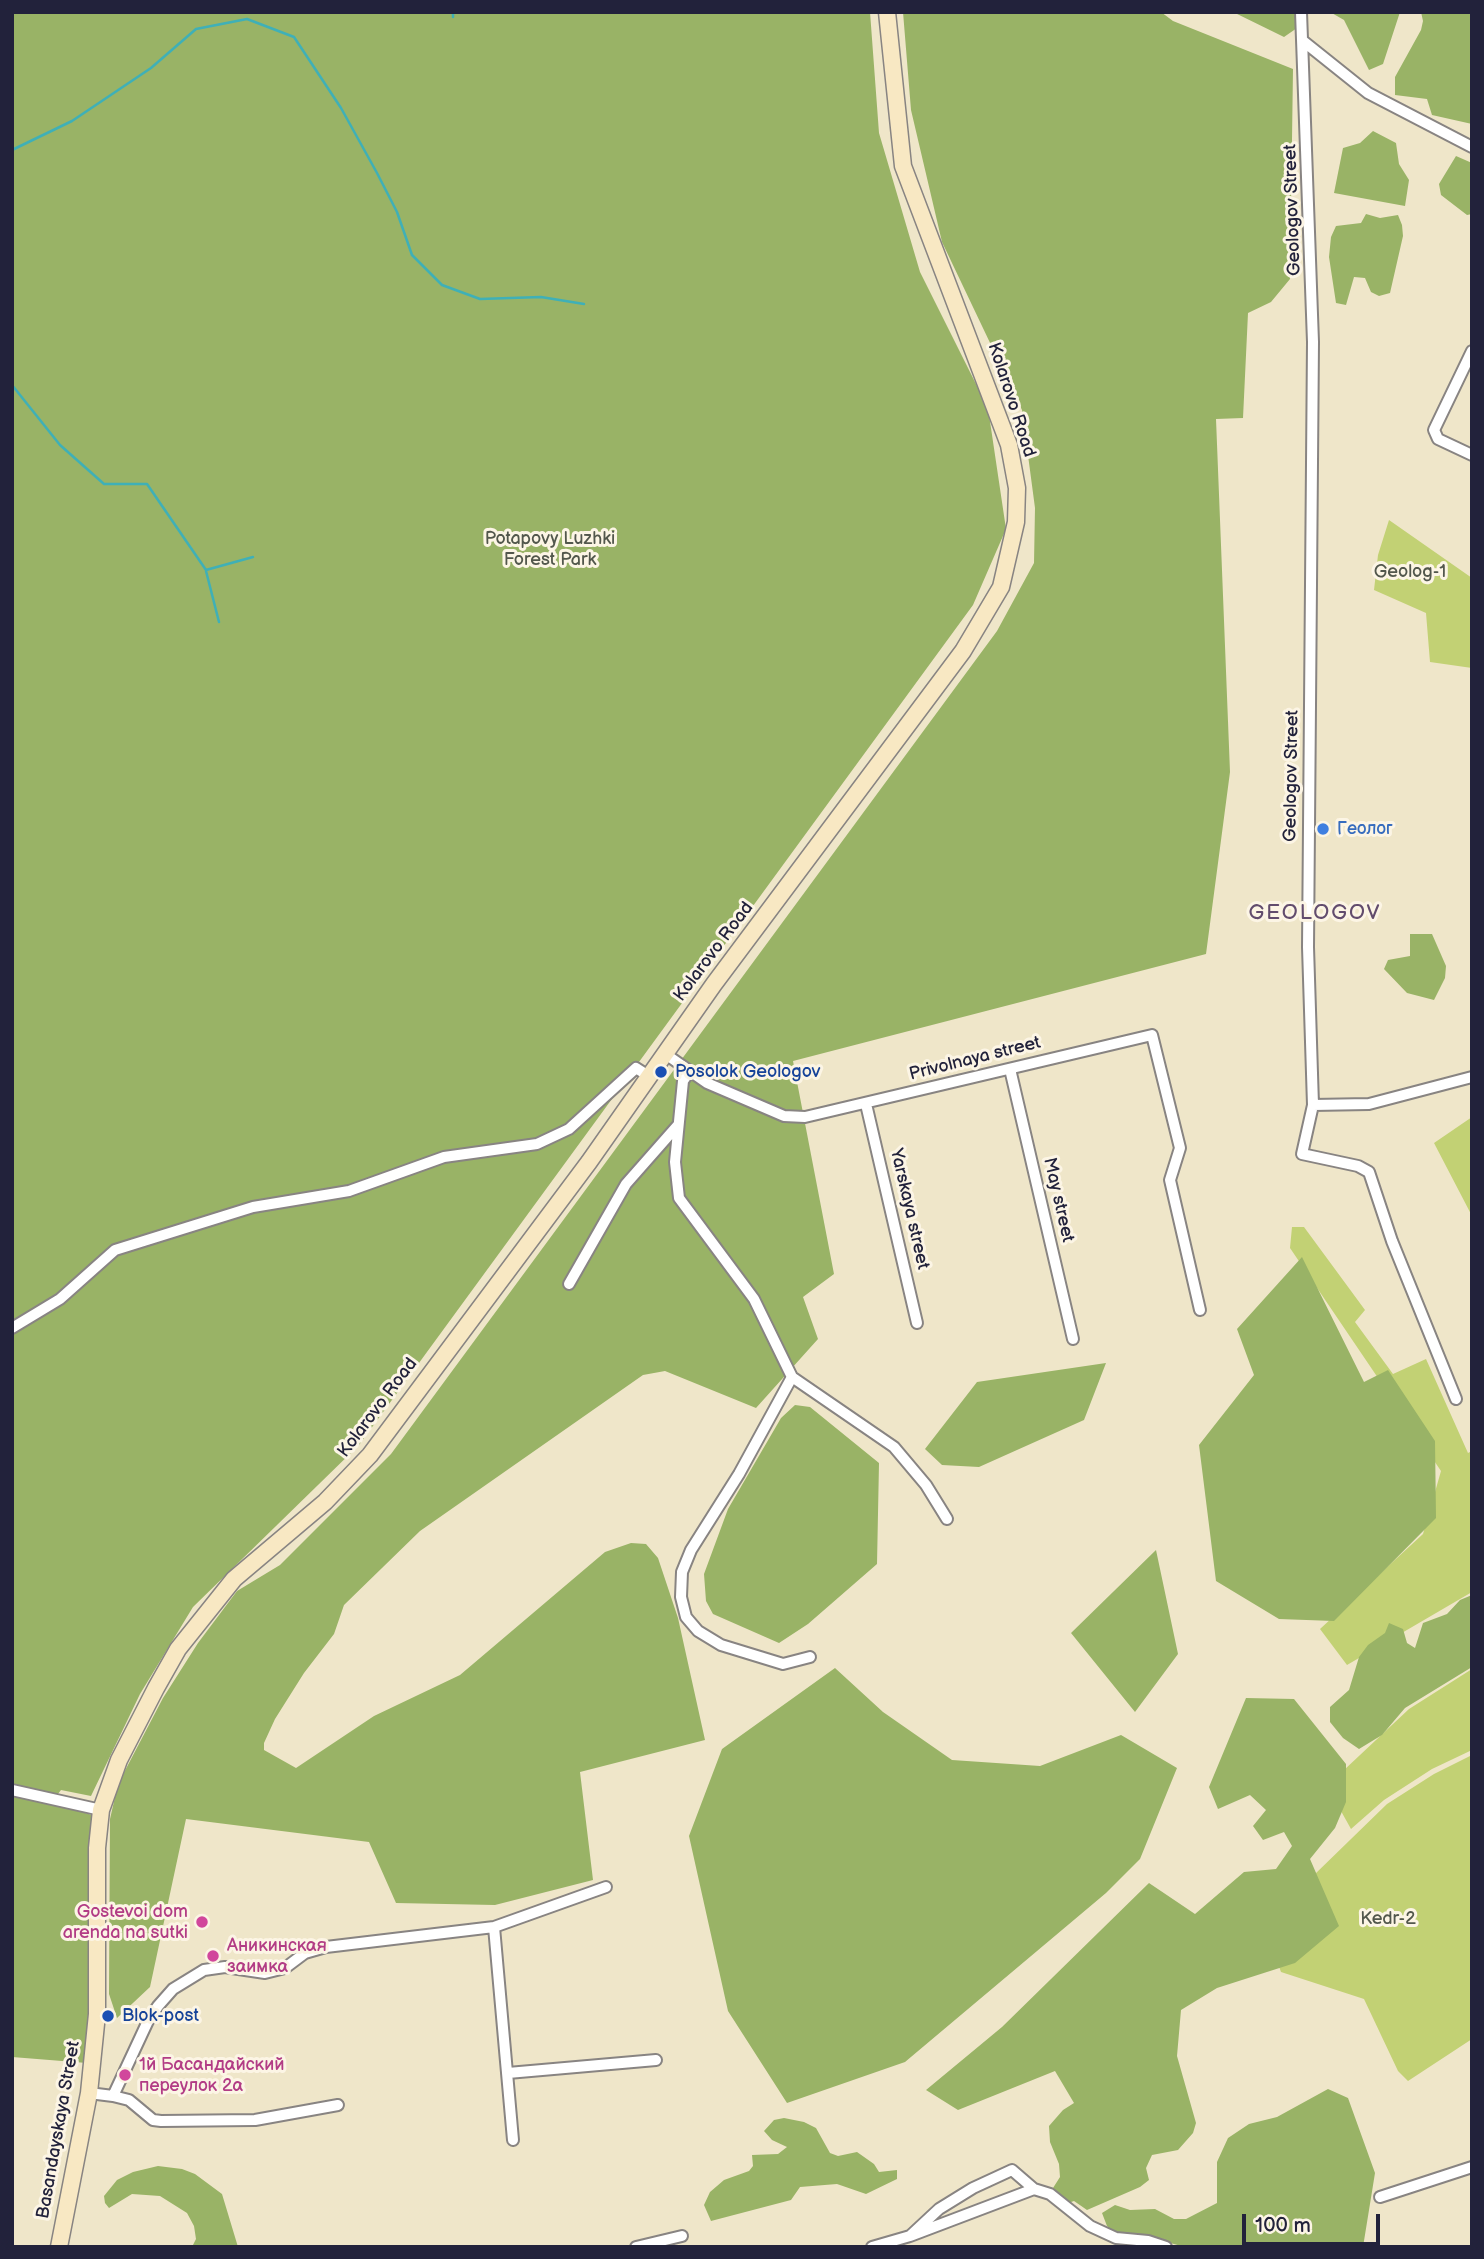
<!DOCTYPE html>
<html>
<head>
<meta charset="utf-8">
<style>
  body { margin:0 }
  #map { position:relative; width:1484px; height:2259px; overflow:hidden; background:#efe6c9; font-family:"Balsamiq Sans",sans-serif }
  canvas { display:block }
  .frame { position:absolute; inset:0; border:14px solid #22223b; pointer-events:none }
  .scale { position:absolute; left:1242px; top:2214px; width:138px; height:32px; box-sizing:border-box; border:4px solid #22223b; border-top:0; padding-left:9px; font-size:21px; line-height:24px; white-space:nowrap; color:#22223b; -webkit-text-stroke:5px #fcf5e5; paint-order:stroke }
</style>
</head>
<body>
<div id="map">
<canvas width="1484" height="2259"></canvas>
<div class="frame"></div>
<div class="scale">100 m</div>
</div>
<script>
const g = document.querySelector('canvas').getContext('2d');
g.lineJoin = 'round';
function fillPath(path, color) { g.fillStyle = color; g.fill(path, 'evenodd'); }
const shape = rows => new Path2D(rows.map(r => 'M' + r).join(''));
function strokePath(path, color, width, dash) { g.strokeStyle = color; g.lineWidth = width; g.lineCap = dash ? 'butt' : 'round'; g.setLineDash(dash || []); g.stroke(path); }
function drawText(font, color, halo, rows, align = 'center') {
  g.font = font + ' "Balsamiq Sans",sans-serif'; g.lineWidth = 6; g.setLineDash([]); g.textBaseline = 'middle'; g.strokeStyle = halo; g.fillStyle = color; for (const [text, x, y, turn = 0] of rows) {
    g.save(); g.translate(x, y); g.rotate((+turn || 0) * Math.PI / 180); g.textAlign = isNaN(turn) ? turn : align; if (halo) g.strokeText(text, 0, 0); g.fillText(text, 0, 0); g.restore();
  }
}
fillPath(shape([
  [1389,520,1472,578,1472,668,1430,662,1426,613,1374,590,1378,555],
  [1472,1117,1472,1216,1434,1143],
  [1292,1227,1304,1227,1365,1310,1355,1322,1393,1374,1426,1359,1468,1453,1472,1451,1472,1592,1347,1665,1320,1629,1423,1534,1441,1471,1290,1248],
  [1472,1669,1472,1750,1432,1769,1384,1800,1351,1829,1327,1786,1409,1709],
  [1472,1755,1472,2039,1408,2081,1398,2071,1364,1999,1281,1972,1267,1933,1277,1911,1387,1804,1434,1774]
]), '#c2d174');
fillPath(shape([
  [12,12,870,12,879,133,920,272,988,408,1006,529,973,605,359,1445,193,1607,140,1694,91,1796,61,1790,51,1803,92,1815,87,2063,12,2057],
  [903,12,1161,12,1173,21,1293,69,1290,279,1271,302,1248,313,1243,418,1216,419,1230,772,1206,954,793,1061,834,1274,803,1297,818,1339,756,1408,665,1371,643,1375,420,1531,344,1605,334,1634,304,1673,275,1719,264,1743,264,1750,296,1768,374,1716,460,1675,605,1552,631,1543,646,1544,658,1558,678,1618,705,1740,580,1772,593,1880,495,1905,396,1903,369,1842,186,1819,150,1987,117,2018,109,1994,110,1819,118,1784,163,1698,198,1643,237,1591,280,1565,391,1454,997,631,1034,563,1035,508,1022,410,942,242,911,110],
  [1233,12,1296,12,1297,28,1284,37],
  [1330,12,1400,12,1383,64,1369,70,1344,20],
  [1421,12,1472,12,1472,124,1432,115,1427,99,1395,95,1395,77,1421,30,1423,21],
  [1373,131,1396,143,1399,164,1409,180,1405,206,1334,193,1343,148,1360,143],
  [1456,156,1472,163,1472,214,1467,215,1441,195,1439,184],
  [1366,214,1380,218,1398,215,1402,225,1403,236,1390,293,1379,296,1371,292,1365,278,1354,277,1346,305,1336,303,1329,257,1331,237,1336,226,1361,223],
  [1410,934,1432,934,1446,966,1445,978,1434,1000,1407,993,1384,969,1388,960,1410,956],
  [1302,1257,1364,1382,1388,1370,1435,1441,1436,1518,1334,1621,1279,1619,1216,1581,1199,1445,1254,1375,1237,1329],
  [1106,1363,1084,1420,979,1467,942,1465,925,1449,977,1382],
  [795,1405,810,1407,879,1463,877,1564,808,1624,779,1643,713,1614,706,1601,704,1574,728,1509,781,1418],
  [1156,1550,1178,1654,1135,1712,1071,1633],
  [1472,1595,1472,1667,1405,1708,1382,1735,1359,1749,1343,1738,1330,1722,1330,1707,1349,1690,1359,1657,1368,1645,1385,1633,1389,1623,1403,1629,1407,1643,1415,1648,1423,1623,1447,1614,1460,1600],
  [835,1668,883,1712,952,1760,1040,1766,1121,1735,1177,1768,1140,1859,1106,1893,905,2062,787,2103,728,2011,689,1836,722,1749],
  [1246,1698,1294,1699,1346,1764,1346,1802,1335,1828,1310,1859,1339,1926,1295,1963,1217,1988,1181,2010,1177,2056,1196,2123,1193,2133,1178,2150,1152,2155,1146,2168,1149,2180,1140,2187,1087,2210,1074,2201,1068,2203,1053,2188,1060,2177,1059,2164,1050,2142,1049,2126,1063,2110,1074,2103,1055,2071,958,2110,926,2090,1002,2027,1149,1883,1195,1914,1244,1872,1276,1869,1292,1846,1284,1832,1263,1840,1253,1826,1266,1810,1250,1795,1218,1809,1209,1787],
  [1328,2089,1348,2098,1375,2173,1363,2247,1185,2247,1148,2237,1115,2234,1107,2226,1102,2213,1115,2205,1130,2210,1155,2209,1174,2219,1186,2219,1217,2203,1217,2162,1228,2138,1249,2124,1277,2117],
  [784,2118,804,2122,816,2128,830,2153,838,2156,857,2152,874,2164,879,2172,897,2170,897,2179,866,2194,837,2184,800,2187,791,2200,711,2221,704,2205,710,2192,724,2180,749,2171,753,2166,752,2155,778,2154,787,2147,772,2140,764,2131,774,2120],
  [158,2166,182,2169,195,2174,222,2194,238,2247,192,2247,196,2239,194,2226,187,2213,160,2196,132,2194,109,2208,105,2203,104,2196,117,2180,133,2172]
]), '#99b366');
strokePath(shape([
  [453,12,453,17],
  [12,150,72,121,151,68,196,29,247,19,294,37,341,108,377,173,397,212,412,255,442,285,480,299,541,297,584,304],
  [12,385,60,445,104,484,147,484,206,570,253,557],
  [206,571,219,622]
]), '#3fb0b7', 2.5);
const street = shape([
  [1301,12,1313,342,1308,947,1313,1105,1302,1154,1358,1166,1369,1172,1392,1241,1456,1399],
  [1303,41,1368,93,1472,147],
  [1472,351,1434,430,1438,439,1472,455],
  [664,1053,707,1083,784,1116,805,1117,1152,1035,1180,1148,1170,1180,1200,1310],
  [1010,1069,1073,1339],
  [690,1071,683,1081,675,1162,679,1198,754,1299,792,1377,894,1447,926,1485,947,1519],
  [866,1104,917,1323],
  [1313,1105,1369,1104,1472,1077],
  [569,1284,626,1184,678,1125],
  [12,1328,60,1299,115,1250,253,1207,349,1191,444,1157,537,1144,569,1129,636,1068,647,1075],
  [792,1377,739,1474,691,1550,682,1572,681,1597,686,1617,698,1631,721,1645,783,1664,810,1657],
  [12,1790,101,1810],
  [494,1927,513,2140],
  [508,2073,656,2060],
  [89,2093,113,2096,148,2021,158,2006,173,1989,204,1970,225,1967,265,1973,285,1968,305,1953,326,1947,494,1927,606,1887],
  [113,2096,129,2100,153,2120,161,2121,255,2120,338,2105],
  [1380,2197,1472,2167],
  [910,2236,1034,2189,1050,2194,1090,2226,1116,2238,1148,2241,1166,2247],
  [636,2247,682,2236],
  [872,2247,910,2236,939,2209,973,2188,1012,2170,1034,2189]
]);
const secondary = shape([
  [59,2247,89,2093,97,2014,97,1848,101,1810,119,1760,156,1688,178,1649,234,1579,325,1502,370,1455,589,1162,714,984,963,651,1001,587,1016,522,1017,488,1009,445,903,166,887,12]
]);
strokePath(street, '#888482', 14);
strokePath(secondary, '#888482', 19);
strokePath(street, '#fff', 10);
strokePath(secondary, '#f8e8c3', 16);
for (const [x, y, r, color] of [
  [1323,829,7,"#3f7fe0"],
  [661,1072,7,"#1a4fb4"],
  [202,1922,7,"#d1479c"],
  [213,1956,7,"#d1479c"],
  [108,2016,7,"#1a4fb4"],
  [125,2075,7,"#d1479c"]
]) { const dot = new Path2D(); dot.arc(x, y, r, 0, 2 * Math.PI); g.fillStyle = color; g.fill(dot); strokePath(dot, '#fcf5e5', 2.5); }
drawText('18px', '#22223b', '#fcf5e5', [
  ["Geologov Street",1293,210,-92],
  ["Kolarovo Road",1011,400,72],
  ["Geologov Street",1292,776,-89],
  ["Kolarovo Road",714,952,-53],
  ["Privolnaya street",975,1059,-14],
  ["May street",1058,1200,77],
  ["Yarskaya street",909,1209,77],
  ["Kolarovo Road",378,1408,-53],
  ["Basandayskaya Street",59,2130,-80]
]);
drawText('18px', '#52574c', '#fcf5e5', [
  ["Potapovy Luzhki",550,539],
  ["Forest Park",550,560],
  ["Geolog-1",1410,572],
  ["Kedr-2",1388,1919]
]);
drawText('18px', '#366cbe', '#fcf5e5', [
  ["Геолог",1337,829]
], 'left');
drawText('18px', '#164399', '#fcf5e5', [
  ["Posolok Geologov",675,1072],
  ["Blok-post",122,2016]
], 'left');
drawText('18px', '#b23c85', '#fcf5e5', [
  ["Gostevoi dom",188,1912,"right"],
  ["arenda na sutki",188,1933,"right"],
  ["Аникинская",227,1946],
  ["заимка",227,1967],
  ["1й Басандайский",139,2065],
  ["переулок 2а",139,2086]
], 'left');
g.letterSpacing = '2px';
drawText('21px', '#624c6d', '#fcf5e5', [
  ["GEOLOGOV",1315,914]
]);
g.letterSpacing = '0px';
</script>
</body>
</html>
